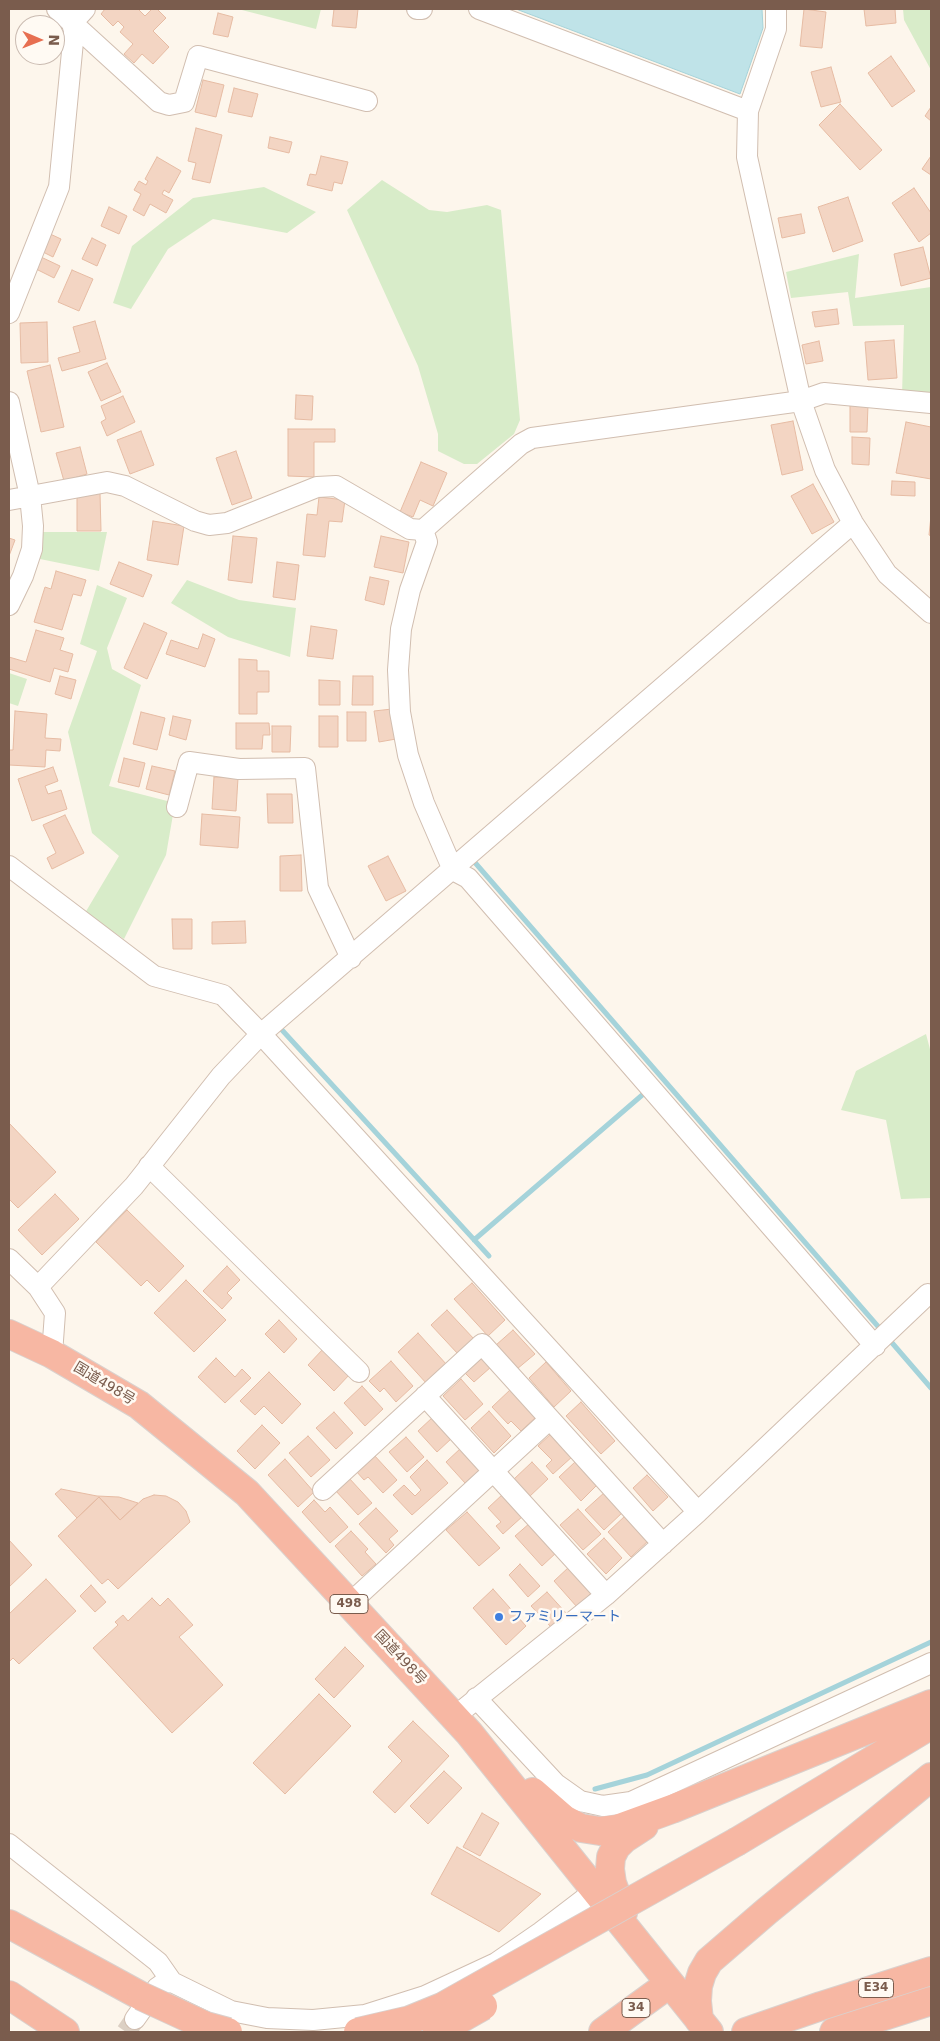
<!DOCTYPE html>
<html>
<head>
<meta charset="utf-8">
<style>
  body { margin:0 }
  #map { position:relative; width:940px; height:2041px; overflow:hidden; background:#fdf6ec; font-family:"DejaVu Sans",sans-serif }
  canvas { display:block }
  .frame { position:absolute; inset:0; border:10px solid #7a5c4d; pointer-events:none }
  .north { position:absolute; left:15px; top:15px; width:50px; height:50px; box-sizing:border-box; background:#fffaf3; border:1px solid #cabbb1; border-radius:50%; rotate:91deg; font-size:14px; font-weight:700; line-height:20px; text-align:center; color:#7a5c4d }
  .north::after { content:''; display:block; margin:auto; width:18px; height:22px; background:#e76f51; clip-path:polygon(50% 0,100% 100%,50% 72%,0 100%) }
</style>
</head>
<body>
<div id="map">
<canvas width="940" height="2041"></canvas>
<div class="frame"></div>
<div class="north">N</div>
</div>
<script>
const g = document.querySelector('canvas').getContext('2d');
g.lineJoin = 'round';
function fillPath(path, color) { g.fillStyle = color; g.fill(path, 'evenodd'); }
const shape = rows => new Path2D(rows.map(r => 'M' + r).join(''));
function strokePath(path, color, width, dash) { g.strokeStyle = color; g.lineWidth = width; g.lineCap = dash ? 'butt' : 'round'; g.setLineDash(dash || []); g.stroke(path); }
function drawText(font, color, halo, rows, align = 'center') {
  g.font = font + ' "DejaVu Sans","Noto Sans JP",sans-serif'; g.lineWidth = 5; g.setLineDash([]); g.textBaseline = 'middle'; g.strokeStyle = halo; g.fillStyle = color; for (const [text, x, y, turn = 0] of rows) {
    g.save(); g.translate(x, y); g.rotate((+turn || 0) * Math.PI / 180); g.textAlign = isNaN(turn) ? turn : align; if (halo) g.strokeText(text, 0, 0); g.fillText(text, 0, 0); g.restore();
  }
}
fillPath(shape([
  [238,9,321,9,316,29],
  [903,9,931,9,931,70,904,20],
  [382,180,429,210,447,212,487,205,501,210,520,420,514,434,477,464,464,464,438,451,438,434,418,366,347,210],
  [264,187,316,212,287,233,213,219,168,249,131,309,113,303,132,246,193,198],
  [859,254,855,298,931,287,931,398,902,395,904,325,853,326,848,292,791,298,786,272],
  [40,532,107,532,99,571,35,558],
  [187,580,239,600,296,608,290,657,228,637,171,603],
  [97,585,127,598,107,648,112,669,141,685,109,786,175,803,166,855,124,939,85,913,119,856,92,833,68,732,97,651,80,644],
  [9,673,27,679,18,706,9,703],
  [926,1034,931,1053,931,1198,901,1199,886,1120,841,1110,856,1071]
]), '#d8ecc9');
const water = shape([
  [516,9,762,9,763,28,740,94,516,9]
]);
fillPath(water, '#bfe3e8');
strokePath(water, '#a5d3da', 1);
strokePath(shape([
  [471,858,882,1331],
  [282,1030,489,1256],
  [474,1240,648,1090],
  [887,1337,931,1388],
  [595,1789,647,1775,931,1642]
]), '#a5d3da', 5);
const building = shape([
  [105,9,138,9,145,16,152,9,157,9,166,18,153,31,169,47,153,64,142,54,134,63,124,54,133,44,120,32,124,27,118,21,113,26,101,14,105,9],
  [334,9,358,9,356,28,332,26,334,9],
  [804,9,826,12,822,48,800,46,804,9],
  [864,9,895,9,896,23,866,26,864,9],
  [218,13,233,17,228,37,213,34,218,13],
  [891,56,915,91,892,107,868,73,891,56],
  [831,67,841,102,821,107,811,72,831,67],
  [203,80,224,85,216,117,195,112,203,80],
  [234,88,258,94,252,117,228,112,234,88],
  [840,104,882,150,860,170,819,125,840,104],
  [931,107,931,121,925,116,931,107],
  [196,128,222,135,210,183,192,179,196,163,188,161,196,128],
  [270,137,292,142,289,153,268,148,270,137],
  [321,156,348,162,342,184,334,182,332,191,307,185,310,174,316,175,321,156],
  [931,156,931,175,922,169,931,156],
  [157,157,181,171,169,193,164,190,162,194,173,200,166,213,150,204,144,216,133,210,141,194,134,190,139,181,146,185,148,181,145,179,157,157],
  [914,188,931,213,931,233,919,242,892,203,914,188],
  [848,197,863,241,833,252,818,207,848,197],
  [109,207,127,216,119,234,101,226,109,207],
  [801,214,805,233,782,238,778,218,801,214],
  [48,233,61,239,53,257,41,251,48,233],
  [92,238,106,245,97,266,82,259,92,238],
  [923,247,931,278,901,286,894,254,923,247],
  [41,257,60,266,54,278,36,269,41,257],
  [72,270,93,279,79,311,58,302,72,270],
  [837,309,839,324,815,327,812,312,837,309],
  [95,321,106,359,62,371,58,358,80,352,73,327,95,321],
  [47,322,48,362,21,363,20,323,47,322],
  [894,340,897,378,868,380,865,342,894,340],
  [819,341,823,361,806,364,802,345,819,341],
  [107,363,121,392,101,401,88,372,107,363],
  [50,365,64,427,41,432,27,371,50,365],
  [296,395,313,396,312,420,295,419,296,395],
  [123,396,135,422,107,436,101,422,106,419,101,406,123,396],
  [850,405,868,405,867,432,850,432,850,405],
  [793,421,803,470,782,475,771,425,793,421],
  [906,422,931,427,931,479,896,473,906,422],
  [288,429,335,429,335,442,314,442,314,477,288,476,288,429],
  [141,431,154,465,130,474,117,440,141,431],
  [852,437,870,438,869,465,852,464,852,437],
  [80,447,87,474,64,481,56,453,80,447],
  [236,451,252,498,232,505,216,458,236,451],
  [421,462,447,473,433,506,420,500,413,517,400,512,421,462],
  [892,481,915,482,915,496,891,495,892,481],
  [813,484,834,522,812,534,791,496,813,484],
  [77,493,100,493,101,531,77,531,77,493],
  [319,497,345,500,342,522,329,521,325,557,303,555,307,514,317,515,319,497],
  [931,516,931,536,929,535,931,516],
  [153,521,184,526,178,565,147,560,153,521],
  [233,536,257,538,252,583,228,580,233,536],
  [381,536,409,542,403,573,374,567,381,536],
  [9,538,15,540,9,556,9,538],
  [119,562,152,575,143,597,110,584,119,562],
  [277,562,299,565,295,600,273,597,277,562],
  [56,571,86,580,81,596,73,594,62,630,34,622,45,587,51,589,56,571],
  [370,577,389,581,384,605,365,600,370,577],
  [144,623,167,633,147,679,124,668,144,623],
  [311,626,337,630,333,659,307,656,311,626],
  [36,630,64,638,60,650,73,654,68,672,54,668,50,682,9,669,9,657,26,662,36,630],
  [203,634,215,639,205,667,166,654,171,640,198,649,203,634],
  [239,659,257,660,257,671,269,671,269,692,257,692,257,714,239,714,239,659],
  [60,676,76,680,71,699,55,694,60,676],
  [353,676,373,676,373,705,352,705,353,676],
  [319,680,340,681,340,705,319,705,319,680],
  [392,709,396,739,379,742,374,711,392,709],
  [15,711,47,714,45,738,61,739,60,751,46,750,45,767,9,765,9,750,13,750,15,711],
  [141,712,165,718,157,750,133,744,141,712],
  [347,712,366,712,366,741,347,741,347,712],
  [173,716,191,720,186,740,169,735,173,716],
  [319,716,338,716,338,747,319,747,319,716],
  [236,723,269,723,270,735,263,735,262,749,236,749,236,723],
  [272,726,291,726,290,752,272,752,272,726],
  [124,758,145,763,139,787,118,782,124,758],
  [152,766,175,771,169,795,146,789,152,766],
  [53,767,58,781,45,786,48,794,61,790,67,809,32,821,18,779,53,767],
  [214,777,238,778,236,811,212,809,214,777],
  [267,794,292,794,293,823,268,823,267,794],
  [202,814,240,817,238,848,200,845,202,814],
  [65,815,84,853,52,869,47,858,56,853,43,825,65,815],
  [301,855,302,891,280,891,280,856,301,855],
  [388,856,406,891,386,901,368,866,388,856],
  [172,919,192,919,192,949,173,949,172,919],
  [245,921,246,943,212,944,212,922,245,921],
  [9,1123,56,1172,18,1208,9,1199,9,1123],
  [55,1194,79,1219,42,1255,18,1230,55,1194],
  [127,1210,184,1266,159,1292,147,1280,141,1286,96,1242,127,1210],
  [227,1266,240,1280,227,1293,232,1298,222,1309,203,1291,227,1266],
  [186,1280,226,1320,194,1352,154,1313,186,1280],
  [472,1283,505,1320,488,1336,454,1299,472,1283],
  [447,1310,474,1339,458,1354,431,1325,447,1310],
  [279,1320,297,1339,284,1353,265,1334,279,1320],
  [513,1330,535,1354,517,1369,496,1345,513,1330],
  [418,1333,447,1365,427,1384,398,1352,418,1333],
  [324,1348,350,1374,334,1391,308,1365,324,1348],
  [216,1358,235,1377,242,1369,251,1378,225,1403,198,1377,216,1358],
  [482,1358,491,1367,474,1382,465,1373,482,1358],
  [391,1361,413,1386,396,1402,384,1388,380,1392,369,1381,391,1361],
  [546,1362,571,1391,554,1407,529,1378,546,1362],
  [269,1372,301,1404,282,1424,264,1406,255,1415,240,1401,269,1372],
  [461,1379,483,1404,465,1420,443,1396,461,1379],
  [362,1386,383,1409,365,1426,344,1403,362,1386],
  [511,1389,536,1417,521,1431,511,1421,508,1424,492,1407,511,1389],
  [581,1402,615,1441,601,1454,566,1416,581,1402],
  [489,1411,511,1436,494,1453,471,1428,489,1411],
  [334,1412,353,1433,336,1449,316,1428,334,1412],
  [433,1417,452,1438,437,1452,418,1431,433,1417],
  [262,1425,280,1443,255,1469,237,1451,262,1425],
  [552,1433,573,1456,553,1474,546,1466,552,1460,538,1446,552,1433],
  [308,1436,330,1460,311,1477,289,1453,308,1436],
  [406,1437,424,1457,407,1472,389,1452,406,1437],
  [461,1448,481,1469,465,1483,446,1462,461,1448],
  [374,1455,397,1480,383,1493,368,1477,364,1480,356,1471,374,1455],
  [285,1459,314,1492,298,1507,268,1475,285,1459],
  [427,1460,448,1483,412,1515,393,1495,404,1485,415,1496,421,1490,410,1477,427,1460],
  [532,1462,548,1479,529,1497,513,1480,532,1462],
  [575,1462,597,1485,581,1501,559,1477,575,1462],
  [647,1475,668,1497,653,1511,633,1488,647,1475],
  [349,1478,372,1503,358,1515,335,1490,349,1478],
  [61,1489,97,1496,119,1497,138,1503,120,1520,99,1497,77,1518,55,1494,61,1489],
  [605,1492,623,1512,604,1530,585,1510,605,1492],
  [503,1494,523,1516,503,1534,496,1526,501,1522,488,1508,503,1494],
  [154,1495,166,1496,178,1502,186,1511,190,1522,118,1589,108,1579,102,1584,58,1536,99,1497,120,1520,143,1499,154,1495],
  [314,1500,325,1512,330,1507,348,1527,330,1543,302,1512,314,1500],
  [376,1508,398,1531,389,1539,394,1545,386,1553,359,1524,376,1508],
  [578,1509,601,1534,583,1550,560,1525,578,1509],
  [467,1512,500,1548,479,1566,446,1530,467,1512],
  [626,1515,649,1540,631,1557,608,1532,626,1515],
  [530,1523,557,1552,542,1566,515,1536,530,1523],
  [351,1531,368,1549,365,1552,376,1564,362,1576,335,1546,351,1531],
  [604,1538,622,1558,606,1574,587,1554,604,1538],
  [9,1540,32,1565,9,1587,9,1540],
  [520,1564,540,1586,528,1597,509,1575,520,1564],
  [569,1567,592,1592,577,1607,554,1581,569,1567],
  [46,1579,76,1611,19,1664,13,1658,9,1662,9,1614,46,1579],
  [91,1585,106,1602,95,1612,80,1596,91,1585],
  [493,1589,526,1626,506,1645,473,1608,493,1589],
  [547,1592,566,1613,551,1627,531,1606,547,1592],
  [152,1598,160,1606,168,1598,193,1625,179,1637,223,1685,172,1733,93,1648,118,1625,115,1622,123,1615,128,1621,152,1598],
  [345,1647,364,1666,334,1698,315,1679,345,1647],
  [319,1694,351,1726,285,1794,253,1763,319,1694],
  [413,1721,449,1756,395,1813,373,1792,402,1761,388,1747,413,1721],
  [444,1771,462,1788,428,1824,410,1806,444,1771],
  [482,1813,499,1823,480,1856,463,1847,482,1813],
  [457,1847,541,1894,499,1932,431,1894,457,1847]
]);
fillPath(building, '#f3d5c3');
strokePath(building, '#e6bba3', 1);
strokePath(shape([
  [126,2032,135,2019]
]), '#dcd0c4', 20, [20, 10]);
const street = shape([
  [57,9,159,102,169,105,184,102,198,56,367,101],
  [417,9,422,9],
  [479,9,748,111],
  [776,9,776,29,748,111,747,157,801,401,825,470,853,523,887,574,931,613],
  [72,23,85,9],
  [9,313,59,187,74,31,72,23],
  [9,402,30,496,33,526,32,549,23,576,9,605],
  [9,500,107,482,125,486,195,521,209,525,227,523,317,487,336,486,410,529,423,530,521,444,532,438,801,401,824,393,931,403],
  [423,530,427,542,410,590,401,629,398,670,400,712,408,755,424,803,453,870,468,878,875,1346],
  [177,807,189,762,239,769,305,768,318,888,351,958],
  [9,866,154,976,223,995,261,1034,698,1512],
  [149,1166,359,1372],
  [9,1259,38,1287,55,1313,52,1354],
  [38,1287,134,1186,221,1076,261,1034,853,523],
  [425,1396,606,1595],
  [323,1490,482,1344,663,1544],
  [349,1604,550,1419],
  [476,1698,556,1784,580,1801,603,1806,631,1802,931,1663],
  [454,1717,606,1595,698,1512,928,1294,931,1295],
  [9,1844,158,1962,172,1982],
  [135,2019,157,1988,164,1983,172,1982,231,2011,267,2018,313,2020,365,2015,425,1996,496,1963,541,1932,596,1890]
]);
const highway = shape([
  [9,1334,52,1354,139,1405,247,1493,469,1733,709,2032],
  [533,1792,564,1819,581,1828,600,1831,617,1829,672,1809,931,1704],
  [738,1841,931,1725],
  [623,1913,612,1883,610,1869,611,1857,616,1847,624,1839,644,1826],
  [9,1924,141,1996],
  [9,1995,65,2032],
  [699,2020,697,2001,698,1986,702,1973,709,1961,767,1911,931,1777],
  [603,2032,669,1984],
  [746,2032,821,2006,931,1971],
  [834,2032,931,2001]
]);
strokePath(street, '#d1beb0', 22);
strokePath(highway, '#dad1cd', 30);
strokePath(street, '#fff', 20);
strokePath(highway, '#f7b7a3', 28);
const highwayBridge = shape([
  [141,1996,206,2026,228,2032],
  [358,2032,410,2020,442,2007,738,1841],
  [437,2032,483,2006]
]);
strokePath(highwayBridge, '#dad1cd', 30, []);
strokePath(highwayBridge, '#f7b7a3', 28);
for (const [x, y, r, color] of [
  [499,1617,5,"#3f7fe0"]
]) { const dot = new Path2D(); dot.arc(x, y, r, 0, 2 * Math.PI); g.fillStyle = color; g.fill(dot); strokePath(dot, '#fffaf3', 2); }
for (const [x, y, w] of [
  [349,1604,38],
  [876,1988,35],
  [636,2008,28]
]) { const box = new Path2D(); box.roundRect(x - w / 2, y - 9.5, w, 19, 4); g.fillStyle = '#fffaf3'; g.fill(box); strokePath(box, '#7a5c4d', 1); }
drawText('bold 12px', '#7a5c4d', null, [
  ["498",349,1604],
  ["E34",876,1988],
  ["34",636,2008]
]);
drawText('14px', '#7a5c4d', '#fffaf3', [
  ["国道498号",104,1384,31],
  ["国道498号",400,1658,47]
]);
drawText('14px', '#366cbe', '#fffaf3', [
  ["ファミリーマート",509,1617]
], 'left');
</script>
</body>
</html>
